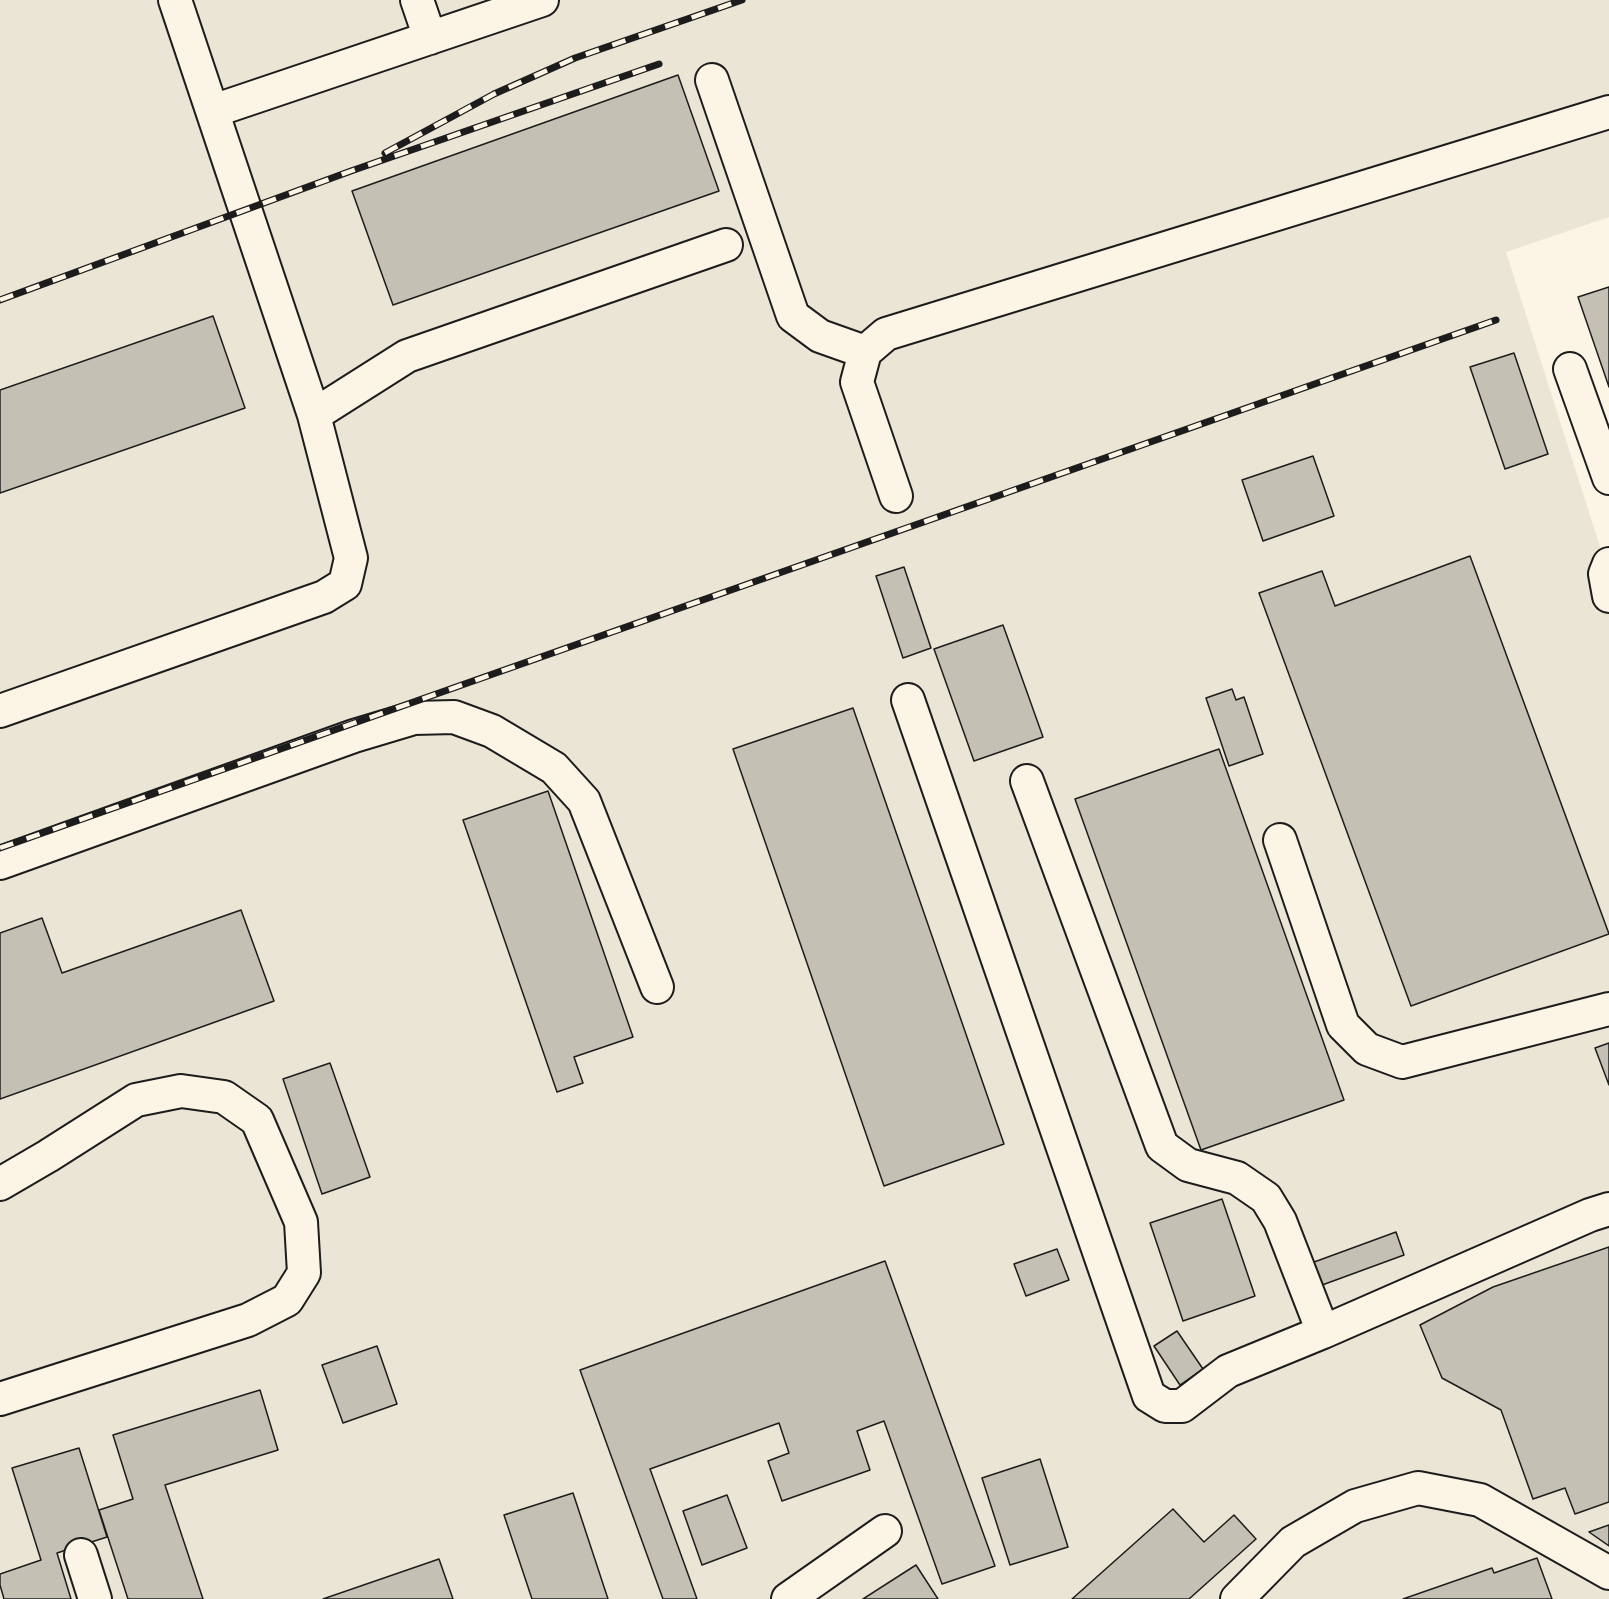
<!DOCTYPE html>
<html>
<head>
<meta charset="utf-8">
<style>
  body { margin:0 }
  canvas { display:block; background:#fcf5e5 }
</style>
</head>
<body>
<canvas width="1609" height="1599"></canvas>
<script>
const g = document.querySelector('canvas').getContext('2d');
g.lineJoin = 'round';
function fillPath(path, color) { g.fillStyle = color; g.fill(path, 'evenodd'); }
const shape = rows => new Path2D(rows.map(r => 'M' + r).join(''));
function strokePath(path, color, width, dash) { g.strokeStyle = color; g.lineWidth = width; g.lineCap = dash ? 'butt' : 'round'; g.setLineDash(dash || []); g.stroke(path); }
fillPath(shape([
  [0,0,1609,0,1609,217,1506,252,1609,575,1609,1599,0,1599]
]), '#ebe5d6');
const building = shape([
  [678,75,719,191,393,305,352,191,678,75],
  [1609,287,1609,387,1578,297,1609,287],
  [213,316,245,408,0,493,0,390,213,316],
  [1514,353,1548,454,1505,469,1470,367,1514,353],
  [1313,456,1334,516,1263,541,1242,480,1313,456],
  [1470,556,1609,934,1411,1006,1259,593,1322,571,1335,606,1470,556],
  [904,567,931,648,903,658,876,576,904,567],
  [1003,625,1043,737,974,761,934,649,1003,625],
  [1232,689,1236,700,1244,697,1263,754,1229,766,1206,698,1232,689],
  [853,708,1004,1144,884,1186,733,749,853,708],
  [1219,749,1344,1100,1201,1150,1075,799,1219,749],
  [548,791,633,1037,574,1057,583,1083,557,1092,463,820,548,791],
  [241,910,274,1001,0,1099,0,933,42,918,62,973,241,910],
  [1609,1043,1609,1085,1595,1048,1609,1043],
  [330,1063,370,1177,322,1194,283,1079,330,1063],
  [1222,1199,1255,1296,1183,1321,1150,1223,1222,1199],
  [1396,1232,1404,1255,1314,1288,1306,1265,1396,1232],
  [1609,1247,1609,1502,1575,1514,1565,1488,1533,1499,1501,1410,1442,1378,1420,1325,1493,1287,1609,1247],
  [1057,1249,1069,1280,1026,1296,1014,1264,1057,1249],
  [885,1261,995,1566,942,1584,884,1421,857,1431,870,1470,782,1501,768,1461,789,1453,779,1423,650,1469,697,1599,663,1599,580,1370,885,1261],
  [1177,1331,1203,1369,1180,1385,1154,1346,1177,1331],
  [377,1346,397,1404,343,1423,322,1365,377,1346],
  [260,1390,278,1450,165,1485,203,1599,128,1599,99,1510,133,1499,113,1435,260,1390],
  [79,1448,107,1537,57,1553,71,1599,4,1599,0,1585,0,1574,41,1560,12,1468,79,1448],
  [1040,1459,1068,1547,1010,1565,982,1478,1040,1459],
  [573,1493,608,1599,532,1599,504,1515,573,1493],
  [727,1495,747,1548,702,1565,683,1511,727,1495],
  [1173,1509,1204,1542,1234,1515,1256,1539,1189,1599,1072,1599,1173,1509],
  [1609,1525,1609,1546,1589,1532,1609,1525],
  [1537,1558,1552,1599,1403,1599,1492,1568,1494,1573,1537,1558],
  [439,1559,453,1599,323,1599,439,1559],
  [916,1565,938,1599,863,1599,916,1565]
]);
fillPath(building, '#c4c0b3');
strokePath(building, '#1c1c1c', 1.5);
const minor = shape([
  [175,0,314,415],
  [417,0,430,38],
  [712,80,793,316,820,336,865,352],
  [213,111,542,0],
  [1570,369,1609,478],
  [896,496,857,382,865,352,886,334,1609,112],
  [1609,564,1605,574,1609,596],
  [908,700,1149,1396,1165,1406,1182,1406,1228,1371,1323,1332,1590,1215,1609,1209],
  [0,711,324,597,345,584,351,558,314,415,407,356,726,245],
  [1027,781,1162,1146,1188,1165,1237,1178,1266,1198,1280,1221,1323,1332],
  [1280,840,1343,1025,1367,1049,1402,1062,1609,1009],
  [0,863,354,736,414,718,454,717,492,731,554,768,584,801,657,987],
  [0,1184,48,1156,136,1100,181,1091,224,1097,257,1120,301,1222,304,1273,287,1300,248,1320,0,1399],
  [81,1555,95,1599],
  [788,1599,885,1531],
  [1237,1599,1293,1542,1355,1506,1418,1488,1480,1500,1609,1573]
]);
strokePath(minor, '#1c1c1c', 36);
strokePath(minor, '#fcf5e5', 32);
const rail = shape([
  [385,153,494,94,575,58,742,0],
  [0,300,351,171,659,64],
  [0,848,1496,320]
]);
strokePath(rail, '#1c1c1c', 7);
strokePath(rail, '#fcf5e5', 4.5, [14]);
</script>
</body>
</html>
